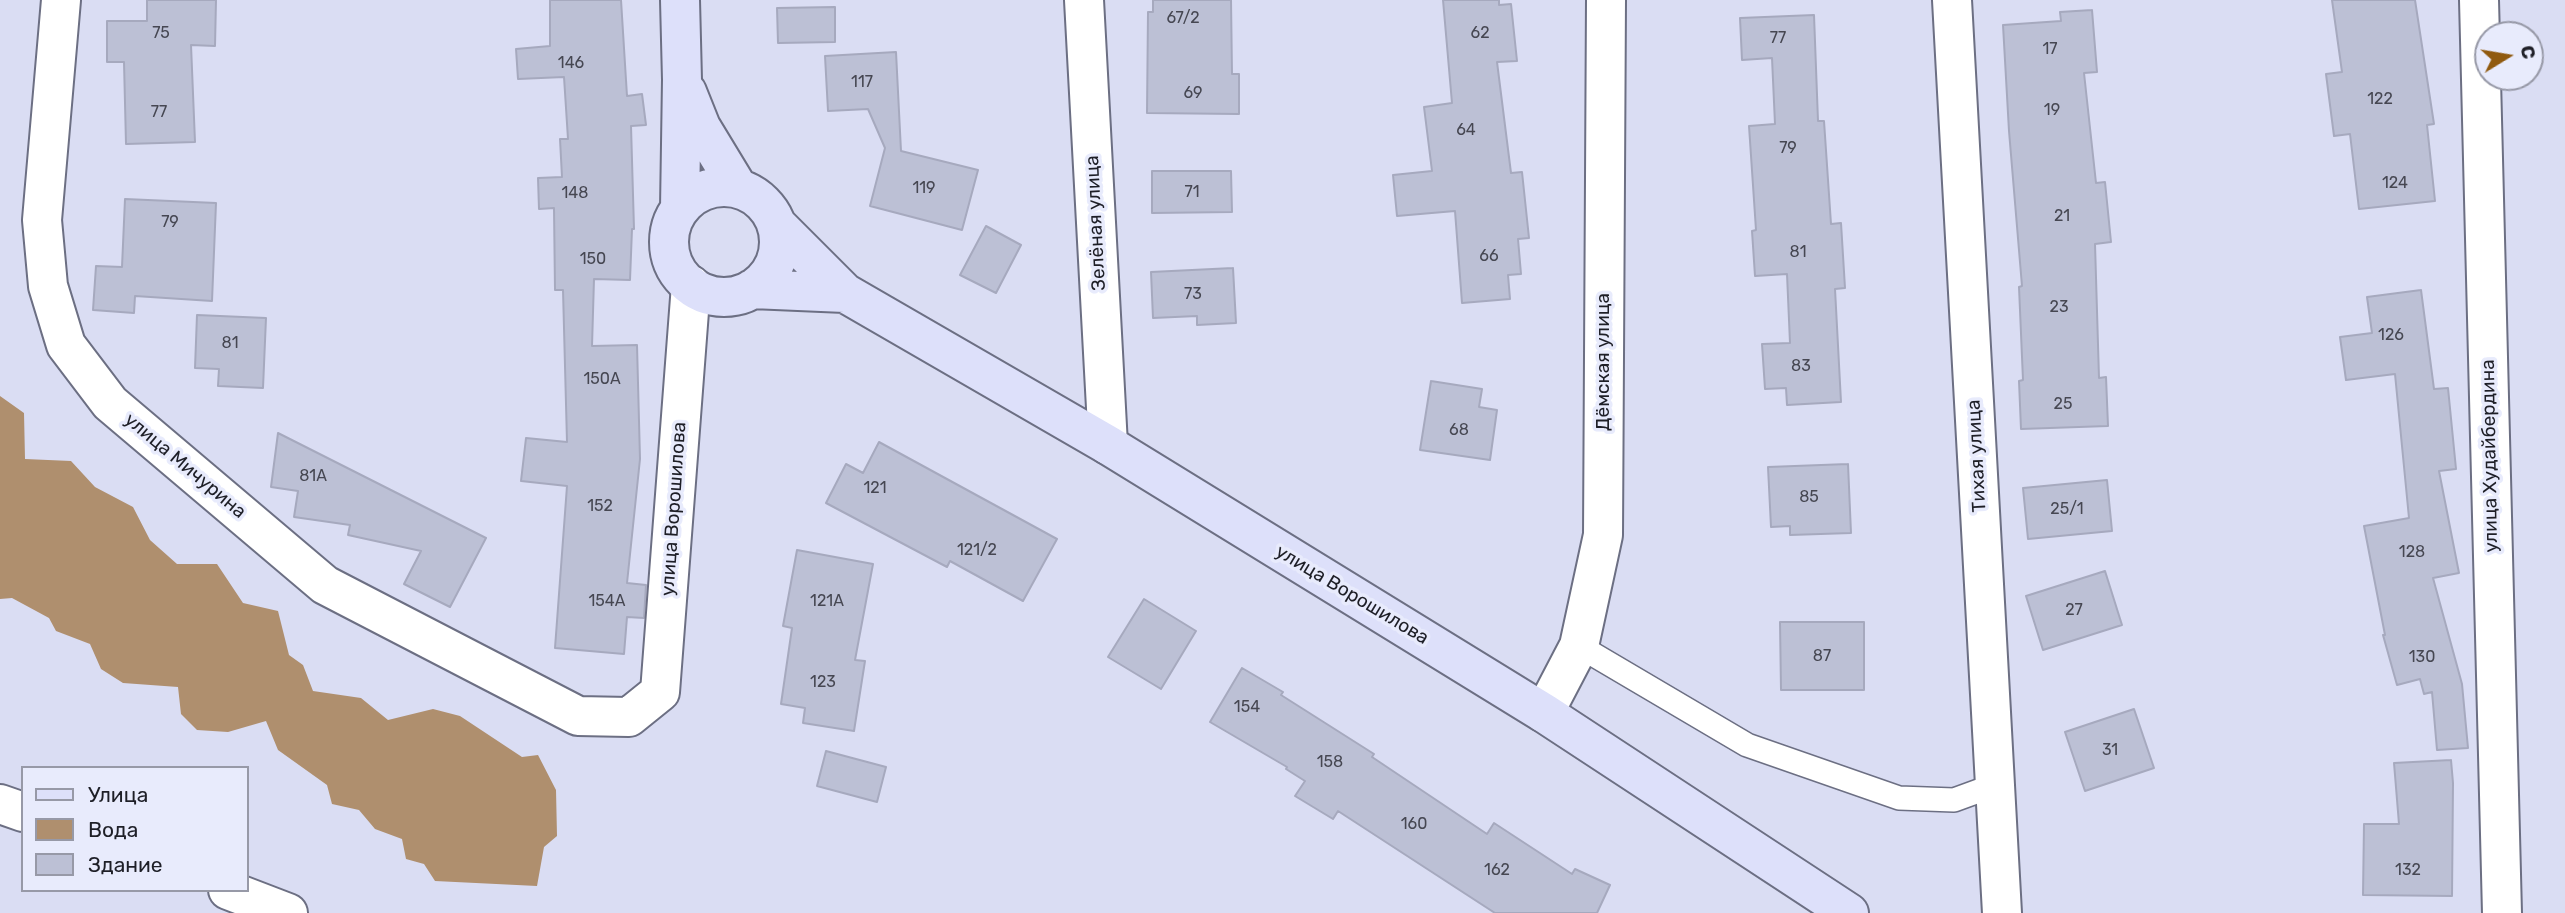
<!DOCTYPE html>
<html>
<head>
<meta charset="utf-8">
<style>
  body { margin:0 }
  #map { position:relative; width:2565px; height:913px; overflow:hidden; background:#daddf3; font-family:Rubik,sans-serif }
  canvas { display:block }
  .legend { position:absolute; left:21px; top:766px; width:228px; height:126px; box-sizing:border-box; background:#e8ebfc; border:2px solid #9799a7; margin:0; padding:9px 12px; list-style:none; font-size:21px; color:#1e1f27 }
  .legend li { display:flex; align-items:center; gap:14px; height:35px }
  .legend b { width:35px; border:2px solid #9799a7 }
  .north { position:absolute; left:2474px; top:21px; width:70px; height:70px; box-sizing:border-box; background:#e8ebfc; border:2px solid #9799a7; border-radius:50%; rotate:79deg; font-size:19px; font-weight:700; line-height:28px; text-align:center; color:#1e1f27 }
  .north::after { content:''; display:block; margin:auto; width:24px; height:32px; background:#905a0f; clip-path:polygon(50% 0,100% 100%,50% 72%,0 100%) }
</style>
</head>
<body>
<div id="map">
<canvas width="2565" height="913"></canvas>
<ul class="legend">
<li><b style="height:9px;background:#dde0fa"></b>Улица</li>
<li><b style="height:19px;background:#af8f6e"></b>Вода</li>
<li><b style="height:19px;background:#bcc0d5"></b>Здание</li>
</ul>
<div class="north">С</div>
</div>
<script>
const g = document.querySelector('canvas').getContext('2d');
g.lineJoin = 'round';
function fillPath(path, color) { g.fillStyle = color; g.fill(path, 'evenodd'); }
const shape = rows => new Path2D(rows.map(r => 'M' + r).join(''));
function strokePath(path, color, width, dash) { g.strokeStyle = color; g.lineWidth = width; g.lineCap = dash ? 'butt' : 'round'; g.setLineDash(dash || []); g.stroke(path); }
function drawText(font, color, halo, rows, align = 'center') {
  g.font = font + ' Rubik,sans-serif'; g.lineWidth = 7; g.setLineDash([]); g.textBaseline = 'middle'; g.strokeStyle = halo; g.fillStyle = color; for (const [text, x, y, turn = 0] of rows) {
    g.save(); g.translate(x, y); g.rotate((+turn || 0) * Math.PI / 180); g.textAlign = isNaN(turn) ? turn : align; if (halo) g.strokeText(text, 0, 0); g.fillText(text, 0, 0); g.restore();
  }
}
fillPath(shape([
  [0,396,24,413,25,459,71,461,95,487,133,507,150,540,177,564,217,564,243,603,278,611,289,655,303,665,313,691,361,698,388,720,433,709,460,716,522,757,538,755,556,790,557,836,544,847,537,886,435,881,424,864,406,859,402,839,375,829,359,810,332,804,327,785,278,750,266,721,228,732,197,730,181,714,178,687,123,683,101,669,90,644,56,631,49,618,12,598,0,599]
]), '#af8f6e');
const building = shape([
  [147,0,216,0,215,46,191,45,195,142,126,144,124,62,107,62,107,21,147,21,147,0],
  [550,0,621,0,627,96,642,94,646,125,631,126,634,229,632,229,630,280,594,279,592,346,637,345,640,459,627,583,646,585,644,618,627,617,624,654,555,648,567,486,521,481,526,438,567,442,563,290,555,290,554,208,539,209,538,178,562,177,560,139,568,139,564,77,518,79,516,49,550,46,550,0],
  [1153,0,1231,0,1232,74,1239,74,1239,114,1147,113,1148,12,1153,12,1153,0],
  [1443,0,1499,0,1499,5,1511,4,1517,61,1497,62,1511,173,1522,172,1529,238,1518,239,1521,274,1508,275,1510,299,1462,303,1455,211,1397,216,1393,175,1432,171,1424,107,1452,103,1443,0],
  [2332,0,2415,0,2434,124,2427,125,2435,201,2359,209,2350,134,2334,136,2326,74,2342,72,2332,0],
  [835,7,835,42,778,43,777,8,835,7],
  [2092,10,2097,72,2084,73,2096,183,2105,182,2111,242,2095,244,2099,378,2106,377,2108,426,2021,429,2019,381,2023,380,2019,287,2022,286,2009,131,2003,25,2061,21,2060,12,2092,10],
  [1814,15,1818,121,1824,121,1831,224,1841,223,1845,288,1835,289,1841,402,1787,405,1786,388,1765,389,1762,344,1790,343,1787,274,1755,276,1752,231,1756,230,1749,126,1775,124,1772,58,1742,60,1740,18,1814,15],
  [896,52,901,151,978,170,962,230,870,206,885,148,868,109,828,111,825,56,896,52],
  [1152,171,1231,171,1232,212,1152,213,1152,171],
  [125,199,216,203,212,301,135,296,134,313,93,310,96,266,122,267,125,199],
  [986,226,1021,245,996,293,960,275,986,226],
  [1233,268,1236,323,1197,325,1197,316,1153,318,1151,272,1233,268],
  [2421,290,2434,389,2448,388,2456,469,2439,471,2459,573,2433,578,2462,684,2468,748,2437,750,2432,692,2424,694,2420,679,2397,685,2383,635,2385,635,2364,526,2409,518,2395,374,2346,380,2340,337,2372,333,2367,297,2421,290],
  [197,315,266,318,263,388,218,386,219,369,195,368,197,315],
  [1431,381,1482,389,1479,407,1497,410,1490,460,1420,450,1431,381],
  [278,433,486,538,450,607,404,584,421,551,348,535,350,525,294,517,298,491,271,487,278,433],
  [879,442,1057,539,1023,601,950,561,947,567,826,503,846,464,863,473,879,442],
  [1848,464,1851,533,1790,535,1790,526,1771,527,1768,467,1848,464],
  [2107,480,2112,531,2028,539,2023,488,2107,480],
  [797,550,873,564,855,660,865,661,854,731,803,723,805,708,781,704,792,628,783,626,797,550],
  [2105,571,2122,625,2043,650,2026,596,2105,571],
  [1144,599,1196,631,1161,689,1108,657,1144,599],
  [1780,622,1864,622,1864,690,1781,690,1780,622],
  [1242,668,1283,692,1281,695,1374,754,1372,757,1487,834,1494,823,1572,874,1575,869,1610,885,1597,913,1495,913,1338,811,1333,819,1295,796,1305,781,1286,769,1287,767,1210,722,1242,668],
  [2134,709,2154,768,2085,791,2065,732,2134,709],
  [826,751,886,767,877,802,817,786,826,751],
  [2451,760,2453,783,2452,896,2363,895,2364,824,2399,824,2394,763,2451,760]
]);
fillPath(building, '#bcc0d5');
strokePath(building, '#a6a9be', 2);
const lane = shape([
  [1579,646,1747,745,1899,798,1954,800,1995,785]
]);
const street = shape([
  [61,0,42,220,48,286,66,345,110,403,325,585,578,716,629,717,660,692,691,285],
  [1084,0,1108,445],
  [1952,0,2002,913],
  [2479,0,2502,913],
  [1544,713,1579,646,1603,535,1606,0],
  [0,804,23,812],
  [228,890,288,913]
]);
const secondary = shape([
  [680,0,682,80,680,208],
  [687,92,701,127,738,188],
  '669 242a55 55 0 1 1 110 0a55 55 0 1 1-110 0Z',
  [776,224,845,293,1108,445,1544,713,1849,913],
  [752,289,845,293]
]);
strokePath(lane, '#6c6f83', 26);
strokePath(street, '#6c6f83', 42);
strokePath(secondary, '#6c6f83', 42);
strokePath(lane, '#fff', 23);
strokePath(street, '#fff', 38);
strokePath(secondary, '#dde0fa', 38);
drawText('16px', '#464752', null, [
  ["67/2",1183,18],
  ["75",161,33],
  ["62",1480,33],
  ["77",1778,38],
  ["17",2050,49],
  ["146",571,63],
  ["117",862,82],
  ["69",1193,93],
  ["122",2380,99],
  ["19",2052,110],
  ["77",159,112],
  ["64",1466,130],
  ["79",1788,148],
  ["124",2395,183],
  ["119",924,188],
  ["71",1192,192],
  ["148",575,193],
  ["21",2062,216],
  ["79",170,222],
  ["81",1798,252],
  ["66",1489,256],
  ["150",593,259],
  ["73",1193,294],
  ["23",2059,307],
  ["126",2391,335],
  ["81",230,343],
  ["83",1801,366],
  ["150А",602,379],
  ["25",2063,404],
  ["68",1459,430],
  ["81А",313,476],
  ["121",875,488],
  ["85",1809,497],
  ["152",600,506],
  ["25/1",2067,509],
  ["121/2",977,550],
  ["128",2412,552],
  ["154А",607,601],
  ["121А",827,601],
  ["27",2074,610],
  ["87",1822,656],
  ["130",2422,657],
  ["123",823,682],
  ["154",1247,707],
  ["31",2110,750],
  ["158",1330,762],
  ["160",1414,824],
  ["162",1497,870],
  ["132",2408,870]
]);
drawText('19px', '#1e1f27', '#e8ebfc', [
  ["Зелёная улица",1096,223,-93],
  ["Дёмская улица",1604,362,-90],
  ["Тихая улица",1977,456,-93],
  ["улица Худайбердина",2490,456,-91],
  ["улица Мичурина",185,466,40],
  ["улица Ворошилова",674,509,-86],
  ["улица Ворошилова",1352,595,31]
]);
</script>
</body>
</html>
